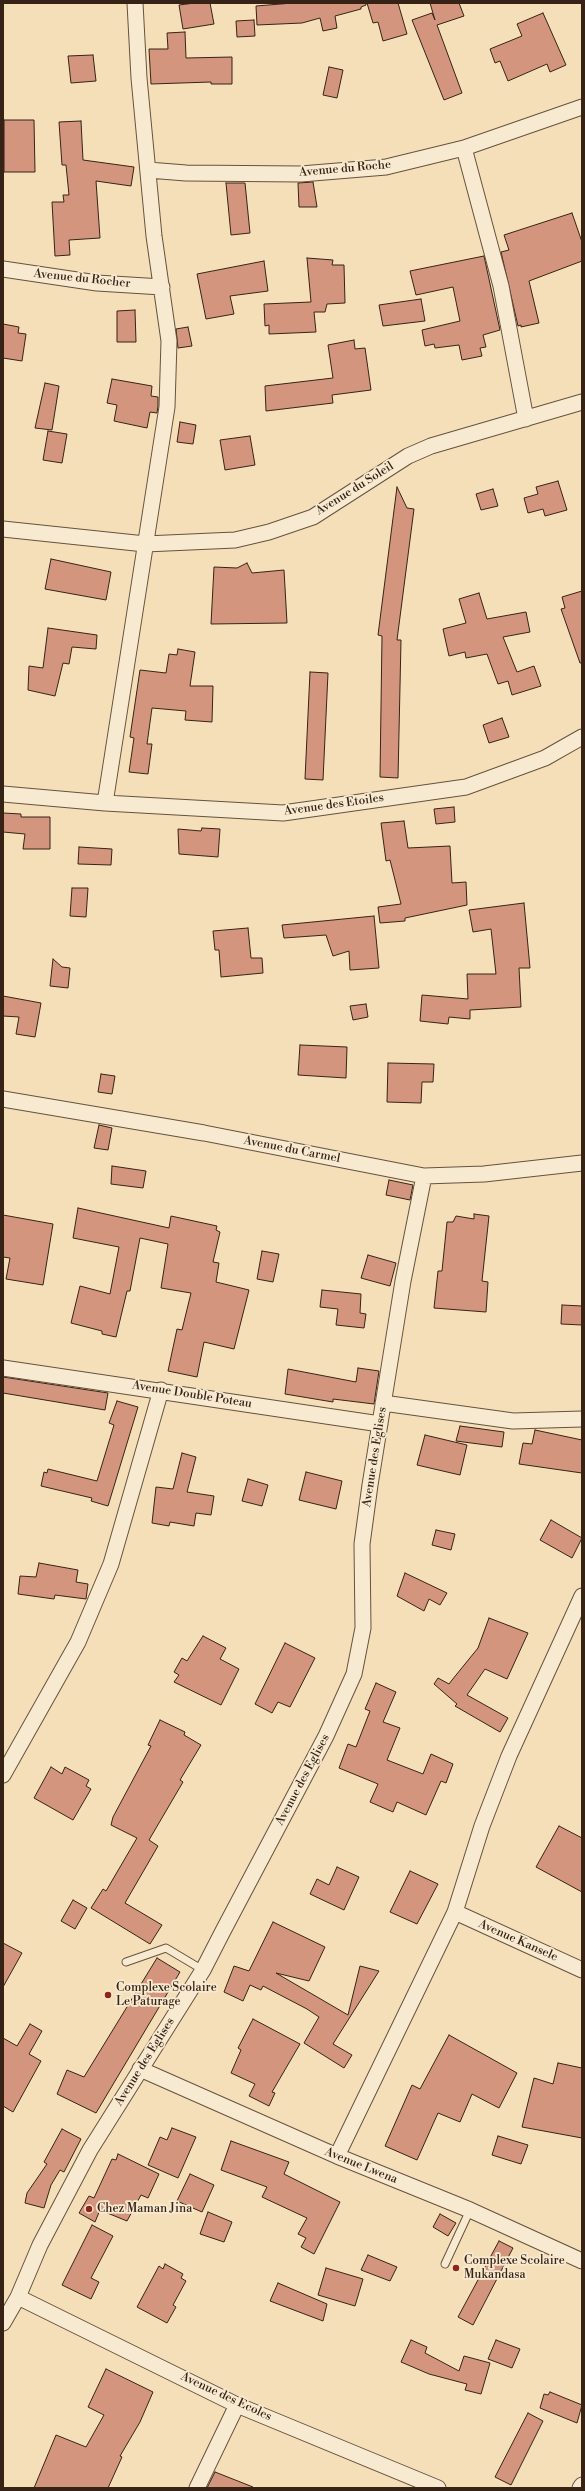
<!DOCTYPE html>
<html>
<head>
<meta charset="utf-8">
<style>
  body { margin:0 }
  #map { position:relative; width:585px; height:2491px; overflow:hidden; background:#f4dfb8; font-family:"Libre Bodoni",serif }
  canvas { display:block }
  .frame { position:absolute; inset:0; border:4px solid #362315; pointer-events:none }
</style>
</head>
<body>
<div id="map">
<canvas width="585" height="2491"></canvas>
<div class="frame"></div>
</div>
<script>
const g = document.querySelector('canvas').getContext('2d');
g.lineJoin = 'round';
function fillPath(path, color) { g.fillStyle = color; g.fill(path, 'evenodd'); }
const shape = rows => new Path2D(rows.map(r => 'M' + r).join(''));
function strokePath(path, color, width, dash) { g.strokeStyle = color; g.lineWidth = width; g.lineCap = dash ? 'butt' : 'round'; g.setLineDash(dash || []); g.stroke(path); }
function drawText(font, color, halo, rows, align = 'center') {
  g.font = font + ' "Libre Bodoni",serif'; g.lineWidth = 3.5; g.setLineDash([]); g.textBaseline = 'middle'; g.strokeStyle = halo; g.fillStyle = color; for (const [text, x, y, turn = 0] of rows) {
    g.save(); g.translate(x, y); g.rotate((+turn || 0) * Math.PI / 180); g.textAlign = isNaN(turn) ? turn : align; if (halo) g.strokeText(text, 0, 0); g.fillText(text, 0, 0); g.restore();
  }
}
const building = shape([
  [195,3,210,3,214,24,183,29,179,5,195,3],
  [293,3,366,3,366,5,361,7,361,9,335,16,337,28,323,31,320,18,302,23,257,25,256,6,293,3],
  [367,3,398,3,407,34,383,41,378,22,373,23,367,3],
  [430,3,459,3,464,16,437,25,462,93,444,100,412,20,432,13,435,20,430,3],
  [543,13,566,65,550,72,547,64,508,81,500,61,495,63,490,49,522,36,517,24,543,13],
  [254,20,255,36,237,37,236,21,254,20],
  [185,32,186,58,232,57,232,84,211,84,211,82,151,84,149,49,168,49,167,33,185,32],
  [93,55,96,81,71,83,68,56,93,55],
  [329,67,343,70,337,98,323,95,329,67],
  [4,120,34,120,35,172,4,172,4,120],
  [81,121,83,160,134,167,131,186,96,181,100,238,69,240,70,255,55,256,52,202,64,202,63,195,69,195,66,165,62,165,59,122,81,121],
  [313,182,317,207,299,207,298,183,313,182],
  [226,183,245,183,250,233,231,235,226,183],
  [572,213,582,242,582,261,529,281,539,323,521,327,521,325,518,326,501,252,509,250,504,235,572,213],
  [484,256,500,330,483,335,486,347,480,348,482,356,462,360,459,345,435,348,434,344,425,346,422,330,460,321,453,287,416,295,410,271,484,256],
  [307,258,333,260,332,265,344,265,345,303,327,304,325,312,314,312,316,332,269,334,269,325,265,326,264,304,311,302,307,258],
  [264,261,268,291,230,296,234,314,206,319,197,274,264,261],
  [421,299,425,321,383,326,379,305,421,299],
  [135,310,136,342,117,342,117,311,135,310],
  [3,324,19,327,18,333,26,334,22,361,3,358,3,324],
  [188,327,192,346,178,348,176,329,188,327],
  [354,340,355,349,365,348,371,390,332,395,333,403,266,411,265,386,333,378,328,345,354,340],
  [112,379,152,386,151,396,158,397,158,406,157,413,150,412,147,428,114,421,117,405,107,403,112,379],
  [45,383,59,386,52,430,35,428,45,383],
  [180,422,196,425,193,444,177,442,180,422],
  [48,431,67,434,62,463,43,460,48,431],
  [250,436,255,465,225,470,220,440,250,436],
  [558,481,567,510,545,516,543,509,528,513,524,498,538,494,536,487,558,481],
  [397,487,407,508,414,509,397,640,401,640,398,778,380,777,382,636,378,635,397,487],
  [493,489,498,506,481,510,476,494,493,489],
  [51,559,111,572,106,600,45,589,51,559],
  [247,563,252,573,284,570,287,623,211,624,214,567,237,568,247,563],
  [582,591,582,663,580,663,561,609,565,608,562,597,582,591],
  [479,593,487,619,526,612,530,632,503,637,517,672,534,666,541,686,512,695,508,681,498,684,487,654,466,658,465,652,449,656,443,629,466,623,459,599,479,593],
  [48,628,97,635,96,649,72,647,69,664,63,663,55,696,28,690,29,666,43,668,48,628],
  [178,649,195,652,190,686,213,686,212,722,185,720,186,711,152,708,147,744,152,744,148,774,129,772,134,738,130,737,140,670,166,673,169,654,177,655,178,649],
  [310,672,328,673,323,780,305,779,310,672],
  [502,718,509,737,489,743,483,725,502,718],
  [454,807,455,822,436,824,434,809,454,807],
  [3,813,21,814,21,817,50,817,50,849,23,849,25,834,3,832,3,813],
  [404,821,408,848,450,846,452,883,466,882,467,905,405,918,405,921,380,923,378,907,401,904,390,860,386,861,381,823,404,821],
  [202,828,220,829,218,857,179,854,178,829,201,831,202,828],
  [79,847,112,849,111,865,78,864,79,847],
  [72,888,88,888,86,917,70,916,72,888],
  [524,903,530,968,519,968,521,1007,470,1010,470,1019,449,1017,448,1024,420,1021,422,995,468,999,467,974,496,974,491,929,473,932,469,910,524,903],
  [374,916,379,968,350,970,349,951,333,956,326,935,284,938,282,925,374,916],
  [248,928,251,958,262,958,263,973,221,977,219,950,215,950,213,931,248,928],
  [53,959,62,967,70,968,68,988,50,986,53,959],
  [3,996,41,1003,35,1037,16,1034,19,1017,3,1016,3,996],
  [366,1004,368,1017,353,1020,350,1006,366,1004],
  [300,1045,347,1047,346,1078,298,1075,300,1045],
  [388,1063,434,1064,433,1082,422,1082,421,1103,387,1102,388,1063],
  [101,1074,115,1076,112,1094,98,1092,101,1074],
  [99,1125,112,1128,108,1150,94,1148,99,1125],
  [112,1166,146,1171,143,1188,111,1184,112,1166],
  [389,1180,413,1185,410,1200,386,1195,389,1180],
  [78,1208,169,1228,171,1216,217,1226,216,1230,220,1232,213,1262,219,1263,216,1282,249,1290,234,1349,204,1342,197,1377,168,1371,177,1329,182,1330,191,1293,161,1288,168,1244,140,1238,130,1291,127,1291,116,1337,102,1334,102,1331,71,1323,80,1286,110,1294,119,1247,73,1238,78,1208],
  [474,1214,489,1216,482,1281,488,1282,486,1312,434,1308,438,1271,442,1271,447,1222,453,1222,456,1216,474,1219,474,1214],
  [3,1215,53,1224,43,1285,6,1279,10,1258,3,1257,3,1215],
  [262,1251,279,1254,273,1282,257,1279,262,1251],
  [368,1255,396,1263,390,1286,361,1278,368,1255],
  [322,1290,361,1294,360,1313,366,1314,364,1328,336,1325,338,1309,320,1307,322,1290],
  [562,1305,582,1306,582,1325,561,1324,562,1305],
  [358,1368,379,1371,374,1404,333,1399,333,1402,285,1394,288,1369,356,1382,358,1368],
  [3,1377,108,1393,105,1410,3,1393,3,1377],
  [117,1401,138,1407,108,1506,91,1501,92,1498,41,1486,44,1472,47,1473,48,1469,97,1481,114,1425,109,1423,117,1401],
  [460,1426,504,1432,502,1447,456,1441,460,1426],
  [535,1430,582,1440,582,1473,519,1464,523,1443,532,1444,535,1430],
  [425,1435,467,1445,460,1475,417,1465,425,1435],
  [182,1453,196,1457,187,1492,214,1496,211,1515,196,1513,194,1526,170,1522,169,1526,152,1523,156,1487,173,1489,182,1453],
  [306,1472,342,1481,336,1509,299,1500,306,1472],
  [248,1479,268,1485,262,1506,242,1501,248,1479],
  [551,1520,582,1538,572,1558,540,1540,551,1520],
  [436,1530,455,1534,451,1550,432,1545,436,1530],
  [39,1563,78,1570,76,1582,88,1584,86,1599,55,1595,54,1599,18,1594,20,1576,36,1577,39,1563],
  [405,1573,447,1593,440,1605,429,1599,424,1611,397,1596,405,1573],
  [489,1618,528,1633,507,1679,485,1669,467,1695,508,1718,500,1732,455,1706,457,1704,434,1684,438,1678,449,1684,452,1680,478,1648,489,1618],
  [203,1636,226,1648,220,1659,239,1669,221,1705,174,1682,179,1675,174,1672,182,1658,187,1661,203,1636],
  [285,1643,315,1658,290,1707,278,1702,272,1713,255,1704,285,1643],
  [376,1683,396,1692,383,1722,400,1728,387,1760,423,1774,431,1754,453,1764,446,1783,441,1781,426,1815,397,1802,393,1812,370,1802,378,1784,339,1768,348,1744,356,1747,370,1711,365,1709,376,1683],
  [160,1720,185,1732,184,1735,201,1745,180,1780,183,1782,149,1840,158,1846,125,1903,162,1925,150,1944,91,1908,103,1889,106,1891,137,1838,111,1825,113,1817,151,1746,148,1745,160,1720],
  [51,1767,62,1774,65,1767,89,1780,86,1786,91,1789,73,1820,34,1798,51,1767],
  [559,1826,582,1838,582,1892,536,1867,559,1826],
  [337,1867,359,1877,344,1910,310,1894,317,1879,329,1885,337,1867],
  [410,1871,438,1884,417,1924,390,1912,410,1871],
  [73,1900,87,1908,75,1929,61,1921,73,1900],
  [273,1922,325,1947,309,1981,276,1973,348,2015,360,1966,379,1971,333,2044,352,2055,344,2068,304,2043,319,2017,307,2009,263,1986,261,1990,250,1985,243,2001,224,1992,234,1966,249,1971,273,1922],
  [3,1943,22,1953,3,1987,3,1943],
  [157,1958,180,1972,96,2113,57,2094,67,2070,84,2077,157,1958],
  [253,2019,300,2044,272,2092,275,2093,269,2106,249,2096,255,2084,231,2073,241,2050,238,2048,253,2019],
  [30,2024,42,2031,29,2054,41,2061,13,2112,3,2106,3,2038,17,2046,30,2024],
  [449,2035,517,2073,499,2108,472,2094,460,2122,438,2113,417,2160,385,2146,412,2085,420,2089,449,2035],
  [558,2063,582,2068,582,2138,522,2127,534,2078,553,2084,558,2063],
  [172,2128,196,2137,178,2178,148,2165,160,2137,167,2140,172,2128],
  [62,2129,81,2139,64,2172,60,2170,51,2185,44,2208,25,2203,27,2193,47,2164,44,2162,62,2129],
  [498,2136,528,2145,521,2164,492,2155,498,2136],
  [231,2141,289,2162,284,2174,340,2202,314,2254,301,2247,306,2238,298,2234,307,2218,262,2197,267,2187,221,2170,231,2141],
  [118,2154,159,2174,148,2198,141,2195,127,2221,100,2210,95,2222,79,2213,89,2196,94,2198,112,2159,116,2160,118,2154],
  [190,2174,214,2185,202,2212,177,2201,190,2174],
  [208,2212,232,2222,224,2242,200,2234,208,2212],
  [440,2214,456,2223,448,2236,433,2227,440,2214],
  [92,2225,113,2236,91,2278,99,2282,91,2299,62,2285,92,2225],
  [499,2241,513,2248,473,2325,458,2317,499,2241],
  [368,2255,397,2267,390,2281,361,2270,368,2255],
  [165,2264,183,2274,181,2278,186,2281,173,2305,176,2307,167,2323,137,2307,159,2266,163,2269,165,2264],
  [326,2268,363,2279,355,2306,318,2295,326,2268],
  [278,2283,327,2304,323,2321,270,2301,278,2283],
  [411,2340,427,2347,425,2353,459,2371,464,2356,490,2363,481,2394,465,2390,467,2384,429,2374,401,2362,411,2340],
  [496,2340,520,2349,512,2368,488,2359,496,2340],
  [106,2369,153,2392,140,2422,120,2456,122,2457,108,2488,34,2488,56,2435,86,2447,104,2415,88,2407,106,2369],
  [550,2392,582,2405,577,2423,540,2408,544,2394,548,2395,550,2392],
  [528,2413,543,2421,511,2485,495,2477,528,2413],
  [215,2472,253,2487,253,2488,207,2488,215,2472]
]);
fillPath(building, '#d4957e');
strokePath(building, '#362315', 1);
const service = shape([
  [126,1962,166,1948,203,1970],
  [445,2264,470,2210]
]);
const minor = shape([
  [464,148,501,286,526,419],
  [148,170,186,173,301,174,386,167,464,148,582,107],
  [3,269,97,283,162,287],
  [3,529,145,544,235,540,269,532,313,517,408,456,431,446,582,402],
  [3,794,105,803,283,813,466,787,545,758,582,737],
  [105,803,167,407,169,341,154,236,139,78,135,3],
  [3,1099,204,1133,424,1176,484,1174,582,1163],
  [3,1368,380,1424],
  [383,1403,513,1421,582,1419],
  [3,1775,78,1642,111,1564,161,1390],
  [455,1912,582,1970],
  [140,2069,337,2156,470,2210,582,2261],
  [337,2156,455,1912,482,1826,509,1756,582,1596],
  [18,2297,237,2405,438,2488],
  [3,2323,18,2297,40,2245,90,2150,203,1970,223,1931,326,1736,354,1674,363,1628,362,1544,370,1485,403,1281,424,1176],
  [197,2488,237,2405],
  [580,2488,582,2485]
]);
strokePath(service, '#66523e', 9);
strokePath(minor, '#66523e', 17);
strokePath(service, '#f8ead1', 7);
strokePath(minor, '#f8ead1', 15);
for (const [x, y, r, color] of [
  [108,1995,4,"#8f2418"],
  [89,2209,4,"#8f2418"],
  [456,2268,4,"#8f2418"]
]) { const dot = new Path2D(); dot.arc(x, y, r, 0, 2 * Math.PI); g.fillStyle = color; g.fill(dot); strokePath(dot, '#f8ead1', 1.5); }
drawText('12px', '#362315', '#f8ead1', [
  ["Avenue du Roche",345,169,-5],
  ["Avenue du Rocher",82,279,6],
  ["Avenue du Soleil",355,489,-32],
  ["Avenue des Etoiles",334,805,-8],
  ["Avenue du Carmel",292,1150,11],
  ["Avenue Double Poteau",192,1395,9],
  ["Avenue des Eglises",375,1457,-81],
  ["Avenue des Eglises",303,1780,-62],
  ["Avenue Kansele",518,1941,24],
  ["Avenue des Eglises",145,2062,-58],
  ["Avenue Lwena",361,2166,22],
  ["Avenue des Ecoles",226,2397,25]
]);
drawText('12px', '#362315', '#f8ead1', [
  ["Complexe Scolaire",116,1988],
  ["Le Paturage",116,2002],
  ["Chez Maman Jina",97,2209],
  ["Complexe Scolaire",464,2261],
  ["Mukandasa",464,2275]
], 'left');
</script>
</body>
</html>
